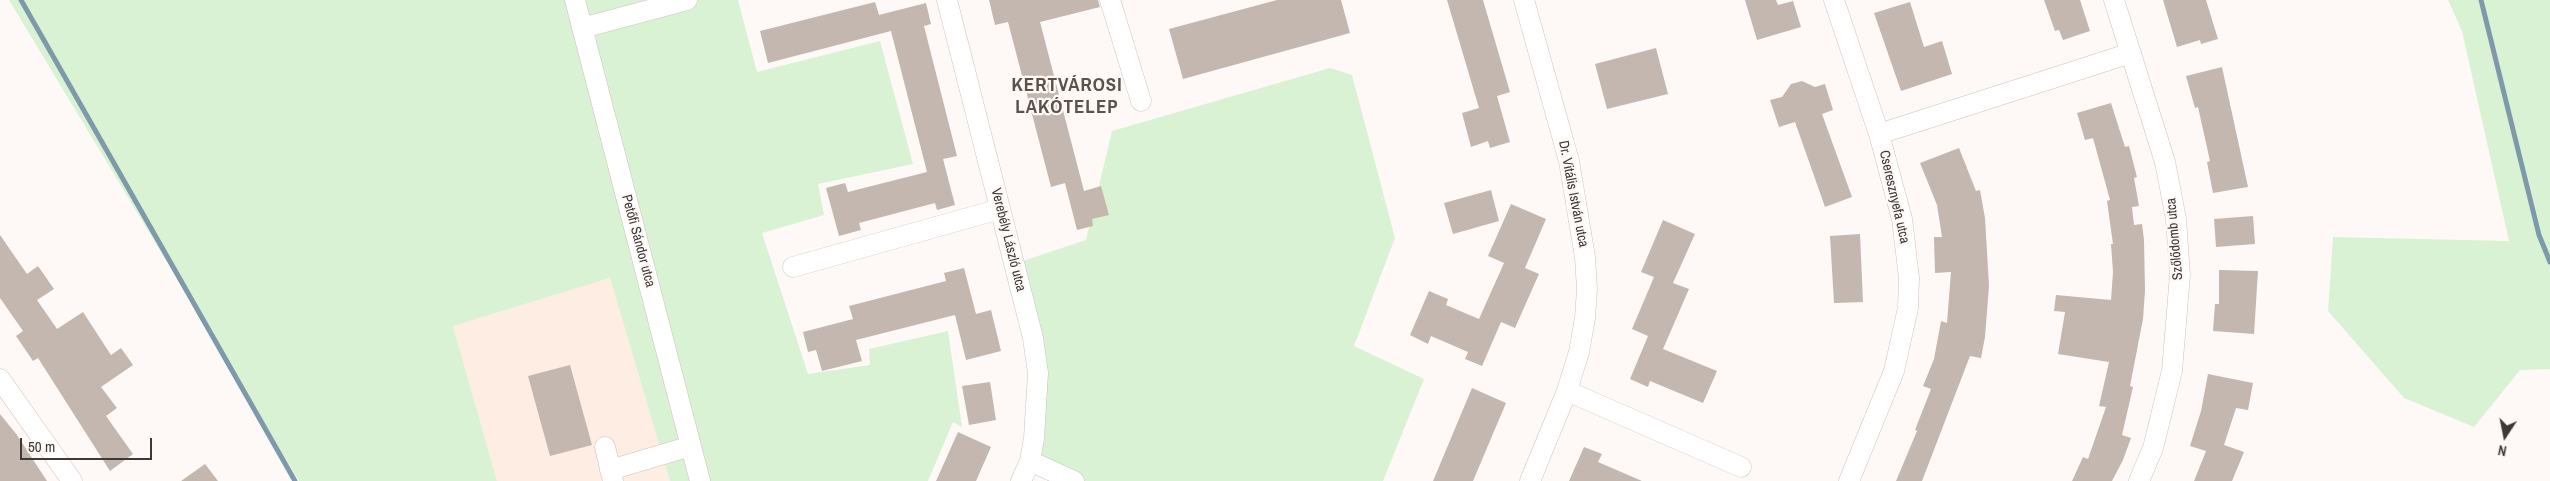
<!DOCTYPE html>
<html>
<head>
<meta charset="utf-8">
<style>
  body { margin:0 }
  #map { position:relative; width:2550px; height:481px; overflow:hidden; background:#fef9f6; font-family:"Archivo Narrow",sans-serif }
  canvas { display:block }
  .north { position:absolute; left:2480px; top:411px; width:50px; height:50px; -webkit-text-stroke:4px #fef9f6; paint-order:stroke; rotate:191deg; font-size:14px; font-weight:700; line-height:20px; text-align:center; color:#3e3936 }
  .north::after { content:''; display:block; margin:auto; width:18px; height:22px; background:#3e3936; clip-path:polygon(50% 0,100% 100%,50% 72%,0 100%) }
  .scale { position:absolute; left:20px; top:438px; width:132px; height:22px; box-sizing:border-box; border:2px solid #3e3936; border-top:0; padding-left:6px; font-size:15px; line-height:18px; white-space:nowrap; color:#3e3936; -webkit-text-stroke:4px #fef9f6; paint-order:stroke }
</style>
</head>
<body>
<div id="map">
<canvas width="2550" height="481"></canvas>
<div class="north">N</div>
<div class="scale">50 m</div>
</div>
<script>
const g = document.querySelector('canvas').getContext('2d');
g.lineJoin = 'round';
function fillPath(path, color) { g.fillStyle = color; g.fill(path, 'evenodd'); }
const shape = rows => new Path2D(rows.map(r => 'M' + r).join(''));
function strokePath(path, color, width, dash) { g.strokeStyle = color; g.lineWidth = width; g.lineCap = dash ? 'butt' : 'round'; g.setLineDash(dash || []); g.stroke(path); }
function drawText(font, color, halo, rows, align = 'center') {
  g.font = font + ' "Archivo Narrow",sans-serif'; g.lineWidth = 4.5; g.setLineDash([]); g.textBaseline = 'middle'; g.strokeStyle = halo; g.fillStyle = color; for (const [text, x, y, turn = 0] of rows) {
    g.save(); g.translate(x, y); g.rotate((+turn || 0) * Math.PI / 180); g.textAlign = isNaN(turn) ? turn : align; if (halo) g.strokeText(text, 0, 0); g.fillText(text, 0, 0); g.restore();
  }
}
fillPath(shape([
  [610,278,670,481,497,481,453,326]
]), '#fdede2');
fillPath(shape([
  [9,0,738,0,757,72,880,41,913,164,818,184,824,215,762,233,808,374,870,365,869,349,948,331,962,427,953,422,928,481,670,481,610,278,453,326,497,481,299,481],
  [2448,0,2550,0,2550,369,2520,370,2474,427,2404,398,2328,311,2333,237,2509,241,2462,31],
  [1330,68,1352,75,1395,238,1354,346,1424,379,1383,481,1056,481,1019,465,1034,402,1033,353,1008,266,1086,240,1112,131]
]), '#d9f2d3');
strokePath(shape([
  [21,0,295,481],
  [2481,0,2539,235,2550,262]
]), '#7e9aaa', 5);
fillPath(shape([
  [989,0,1098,0,1100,7,1040,22,1084,191,1101,186,1109,215,1092,219,1093,226,1077,230,1065,183,1051,187,1008,22,995,25],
  [1277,0,1341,0,1350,33,1183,79,1169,29],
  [1447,0,1483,0,1510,92,1497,96,1510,142,1490,148,1488,141,1471,147,1462,113,1479,108],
  [1745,0,1776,0,1778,5,1793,1,1801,27,1757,40],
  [2044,0,2080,0,2090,31,2063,40,2059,30,2055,31],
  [2163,0,2206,0,2218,39,2201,44,2200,40,2177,47],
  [875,2,879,15,926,3,931,24,924,26,957,156,943,159,955,205,937,210,935,203,859,223,861,230,839,236,826,188,845,183,848,192,927,172,891,31,768,63,760,31],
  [1910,2,1924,47,1942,41,1952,74,1901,91,1874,13],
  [1656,48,1668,94,1607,109,1595,64],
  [2222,67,2248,187,2213,193,2207,162,2210,161,2198,107,2195,108,2186,76],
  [1802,81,1815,87,1825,84,1833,110,1822,114,1852,197,1825,207,1795,122,1779,127,1770,100,1782,97,1791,84],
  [2111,103,2125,147,2129,146,2137,177,2134,178,2139,206,2132,207,2134,225,2142,224,2144,240,2145,291,2143,319,2130,386,2133,387,2122,435,2131,438,2123,460,2112,481,2072,481,2083,457,2088,459,2106,407,2099,406,2109,362,2058,354,2065,312,2054,311,2056,295,2111,300,2113,272,2111,244,2113,244,2107,201,2110,200,2093,138,2085,140,2077,113],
  [1959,148,1976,191,1980,190,1985,218,1989,286,1985,337,1981,358,1970,356,1922,481,1896,481,1917,431,1915,430,1931,389,1923,386,1934,359,1941,321,1947,323,1951,272,1935,273,1934,237,1942,237,1937,205,1920,163],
  [1491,190,1499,221,1453,234,1444,203],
  [1511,204,1546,219,1525,268,1539,274,1515,328,1501,322,1482,366,1465,359,1468,352,1431,336,1428,344,1410,335,1429,291,1448,299,1446,305,1479,319,1504,263,1488,256],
  [2253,216,2255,244,2216,247,2214,219],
  [1663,220,1695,234,1673,283,1689,289,1663,349,1717,371,1703,403,1650,381,1648,387,1630,379,1648,336,1632,329,1654,277,1641,272],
  [1860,234,1863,302,1834,303,1830,236],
  [0,235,27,274,38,266,54,289,37,300,57,329,83,312,111,355,121,348,133,365,101,387,117,408,106,416,133,454,110,471,38,358,33,361,16,336,23,331,0,298],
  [964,268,976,314,991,310,1001,351,966,360,955,315,856,340,862,361,822,371,816,350,808,352,803,332,853,319,849,306,946,281,944,273],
  [2219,270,2258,271,2254,334,2213,331,2215,304,2219,304],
  [570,365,592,445,550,456,528,376],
  [2208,374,2253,383,2248,410,2236,408,2224,445,2244,452,2232,481,2194,481,2206,451,2190,446,2201,411],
  [990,382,996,420,969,425,962,386],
  [1472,388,1506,403,1473,481,1433,481],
  [0,414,17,435,47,481,0,481],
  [958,432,991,447,976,481,936,481],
  [1584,447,1602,454,1598,462,1642,481,1569,481],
  [205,464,218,481,181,481]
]), '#c3b7af');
const minor = shape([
  [575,0,700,481],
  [947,0,1033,338,1038,373,1034,438,1030,461,1021,481],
  [1110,0,1141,101],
  [1524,0,1569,161,1585,257,1587,289,1585,318,1579,352,1567,391,1530,481],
  [1834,0,1879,134,1902,219,1909,278,1908,308,1894,371,1849,481],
  [2114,0,2165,162,2176,219,2180,275,2172,371,2153,448,2139,481],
  [582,28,687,0],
  [1879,134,2131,53],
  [793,267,1000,209],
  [0,379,72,481],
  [1567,391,1741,467],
  [605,447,613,481],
  [1030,461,1074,481],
  [610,470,691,446]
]);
strokePath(minor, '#cec2ba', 21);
strokePath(minor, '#fff', 20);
drawText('14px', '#3e3936', '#fef9f6', [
  ["Dr. Vitális István utca",1573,194,79],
  ["Cseresznyefa utca",1894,197,77],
  ["Szőlődomb utca",2175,239,-95],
  ["Verebély László utca",1008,240,76],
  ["Petőfi Sándor utca",638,241,75]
]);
g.letterSpacing = '1px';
drawText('bold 19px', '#5d524b', '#fef9f6', [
  ["KERTVÁROSI",1067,86],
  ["LAKÓTELEP",1067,108]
]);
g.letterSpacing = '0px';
</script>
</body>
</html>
